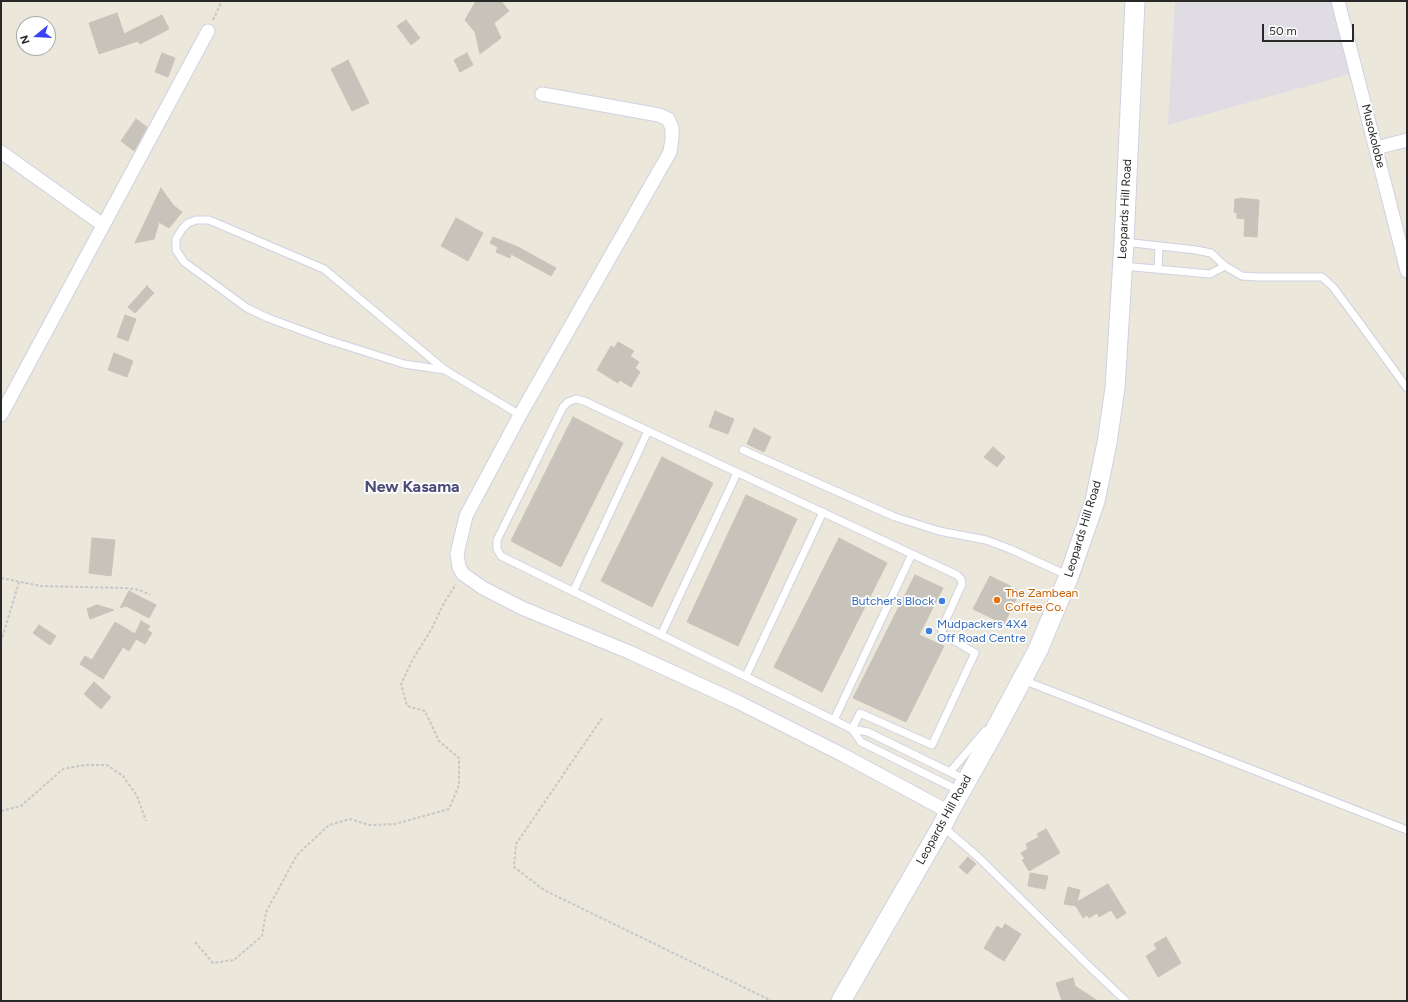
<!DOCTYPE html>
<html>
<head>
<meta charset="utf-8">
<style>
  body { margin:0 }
  #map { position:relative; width:1408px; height:1002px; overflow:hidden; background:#ebe7db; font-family:Figtree,sans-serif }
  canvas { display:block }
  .frame { position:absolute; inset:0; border:2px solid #292929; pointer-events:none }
  .north { position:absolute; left:16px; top:16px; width:40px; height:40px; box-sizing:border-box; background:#fff; border:1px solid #a9a9a9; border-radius:50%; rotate:252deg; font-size:11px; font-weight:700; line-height:16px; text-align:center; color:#292929 }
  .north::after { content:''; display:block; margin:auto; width:14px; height:18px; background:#3b41f9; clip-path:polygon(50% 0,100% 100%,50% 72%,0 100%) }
  .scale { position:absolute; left:1262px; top:24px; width:92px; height:18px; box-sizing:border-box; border:2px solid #292929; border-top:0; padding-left:5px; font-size:12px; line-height:14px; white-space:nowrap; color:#292929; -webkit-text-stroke:3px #fff; paint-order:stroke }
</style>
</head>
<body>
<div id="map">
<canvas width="1408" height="1002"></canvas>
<div class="frame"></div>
<div class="north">N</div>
<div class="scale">50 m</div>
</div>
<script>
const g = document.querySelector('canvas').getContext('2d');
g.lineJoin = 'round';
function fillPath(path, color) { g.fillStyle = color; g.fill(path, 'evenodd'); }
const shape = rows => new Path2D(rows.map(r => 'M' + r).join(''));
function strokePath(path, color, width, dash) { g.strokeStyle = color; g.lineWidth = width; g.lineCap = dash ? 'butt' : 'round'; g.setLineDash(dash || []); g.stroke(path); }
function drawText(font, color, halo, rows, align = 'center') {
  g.font = font + ' Figtree,sans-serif'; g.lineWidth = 3.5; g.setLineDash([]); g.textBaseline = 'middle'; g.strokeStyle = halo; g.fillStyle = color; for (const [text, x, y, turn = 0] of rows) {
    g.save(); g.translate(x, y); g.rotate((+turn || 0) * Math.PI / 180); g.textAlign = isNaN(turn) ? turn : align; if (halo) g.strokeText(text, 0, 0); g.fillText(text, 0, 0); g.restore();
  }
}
fillPath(shape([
  [1175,1,1338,1,1357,72,1168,125]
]), '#dfdce4');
const building = shape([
  [476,1,501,1,509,11,494,23,501,38,480,54,475,32,465,20,476,1],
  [117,13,124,34,162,15,169,29,140,44,138,41,99,54,89,23,117,13],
  [406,20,420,38,411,45,397,26,406,20],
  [162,53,175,58,168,77,155,72,162,53],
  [467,53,473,65,460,72,454,60,467,53],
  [348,60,369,103,352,111,331,69,348,60],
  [136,119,147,127,134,151,121,141,136,119],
  [161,188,173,205,182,212,169,228,159,222,154,239,135,243,161,188],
  [1240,198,1259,200,1257,237,1244,236,1245,219,1237,218,1237,213,1234,212,1235,199,1240,199,1240,198],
  [456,218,483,233,468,261,441,246,456,218],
  [493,237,518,247,556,268,551,276,511,254,510,258,496,252,498,247,490,243,493,237],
  [147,286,154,293,135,313,128,307,147,286],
  [125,315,136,319,128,341,117,337,125,315],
  [618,342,634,351,630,356,639,362,635,368,640,372,631,387,620,380,618,383,597,370,611,346,614,348,618,342],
  [114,353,133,361,127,377,108,370,114,353],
  [715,411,734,419,728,434,709,427,715,411],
  [573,417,623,443,561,567,511,541,573,417],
  [754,428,771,437,764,452,747,444,754,428],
  [993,447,1005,457,997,467,984,457,993,447],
  [662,457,713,483,652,607,601,581,662,457],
  [746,495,797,519,738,646,687,622,746,495],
  [92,538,115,540,111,576,89,573,92,538],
  [839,538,887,563,822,692,774,667,839,538],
  [915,575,943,588,919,635,944,646,906,722,853,698,915,575],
  [990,576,1020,591,1004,624,973,609,990,576],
  [129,591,156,605,149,618,126,606,120,608,129,591],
  [97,605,114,610,90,619,87,609,97,605],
  [141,621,150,626,147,630,152,633,145,644,136,639,129,651,123,647,103,679,80,664,85,656,92,660,115,622,135,634,141,621],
  [39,625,56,636,50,645,33,633,39,625],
  [94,682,111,697,101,709,84,694,94,682],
  [1046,829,1060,853,1029,871,1022,860,1025,859,1021,853,1028,849,1026,844,1039,837,1037,834,1046,829],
  [968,857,976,864,967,874,959,867,968,857],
  [1030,873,1048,876,1045,889,1028,886,1030,873],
  [1108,884,1126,913,1117,919,1111,910,1099,917,1097,913,1089,918,1087,915,1083,918,1076,906,1064,904,1068,887,1080,890,1077,902,1108,884],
  [1005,924,1021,934,1004,961,984,948,997,926,1002,929,1005,924],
  [1166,937,1181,963,1158,977,1146,956,1157,949,1154,944,1166,937],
  [1073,978,1075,986,1098,1001,1062,1001,1056,983,1073,978]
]);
fillPath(building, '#c7c3bb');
strokePath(building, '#c7c3b5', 1);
const service = shape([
  [1124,242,1196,250,1211,253,1225,266,1242,276,1258,277,1322,277,1333,287,1362,326,1407,388],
  [1123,266,1210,274,1225,266],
  [1158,269,1159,246],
  [445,370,404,364,325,339,268,318,247,308,184,262,176,250,176,239,182,229,188,223,196,220,209,220,324,269,445,370,520,415],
  [743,450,895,517,939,531,986,540,1010,549,1069,576],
  [573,592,648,431],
  [661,635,737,473],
  [746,676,823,512],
  [1023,680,1407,830],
  [834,720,912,554],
  [852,729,860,713,932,745,975,653,943,634,942,632,942,628,962,584,961,579,957,575,584,401,576,399,568,402,563,407,497,540,497,549,501,556,852,729,868,732,966,780],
  [852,729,861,742,960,791],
  [950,772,985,731],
  [942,826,977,856,1091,968,1126,1001]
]);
const minor = shape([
  [1338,1,1407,271],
  [542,94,659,115,668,119,672,128,672,139,670,152,520,415,466,516,457,554,459,567,463,574,483,588,522,608,629,652,738,702,843,755,949,812],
  [1376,148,1407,140],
  [1,152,103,225],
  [1,415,208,31]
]);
const secondary = shape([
  [841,1001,942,826,949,812,995,730,1038,650,1069,576,1095,501,1107,443,1115,388,1124,242,1135,1]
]);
strokePath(service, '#d0d1e2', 9);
strokePath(minor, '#d0d1e2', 15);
strokePath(secondary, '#d0d1e2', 21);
strokePath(shape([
  [213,20,222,1],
  [1,578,41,586,125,588,140,590,150,595],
  [1,642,19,582],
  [602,718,516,844,514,867,544,890,772,1001],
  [1,811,21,806,63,769,85,765,107,765,123,776,137,796,146,821],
  [195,942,213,963,234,960,262,936,266,912,297,855,329,825,350,819,369,825,395,824,449,809,459,785,459,758,439,741,425,711,407,706,401,684,413,659,431,630,444,603,456,584]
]), '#c7c7c7', 2, [3, 2]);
strokePath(service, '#fff', 7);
strokePath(minor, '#fff', 13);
strokePath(secondary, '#fff', 19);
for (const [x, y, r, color] of [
  [997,600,4,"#e8710a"],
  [942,601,4,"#3f7fe0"],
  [929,631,4,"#3f7fe0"]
]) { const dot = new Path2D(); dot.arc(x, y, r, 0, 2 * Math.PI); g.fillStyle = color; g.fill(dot); strokePath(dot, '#fff', 1.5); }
drawText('12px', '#292929', '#fff', [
  ["Musokolobe",1373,136,76],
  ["Leopards Hill Road",1125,209,-87],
  ["Leopards Hill Road",1083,529,-73],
  ["Leopards Hill Road",944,820,-61]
]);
drawText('12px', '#c56008', '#fff', [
  ["The Zambean",1005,593],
  ["Coffee Co.",1005,607]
], 'left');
drawText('12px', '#366cbe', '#fff', [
  ["Butcher's Block",934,601],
  ["Mudpackers 4X4",937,624,"left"],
  ["Off Road Centre",937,638,"left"]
], 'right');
drawText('bold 16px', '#4a4b79', '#fff', [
  ["New Kasama",412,487]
]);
</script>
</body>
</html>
